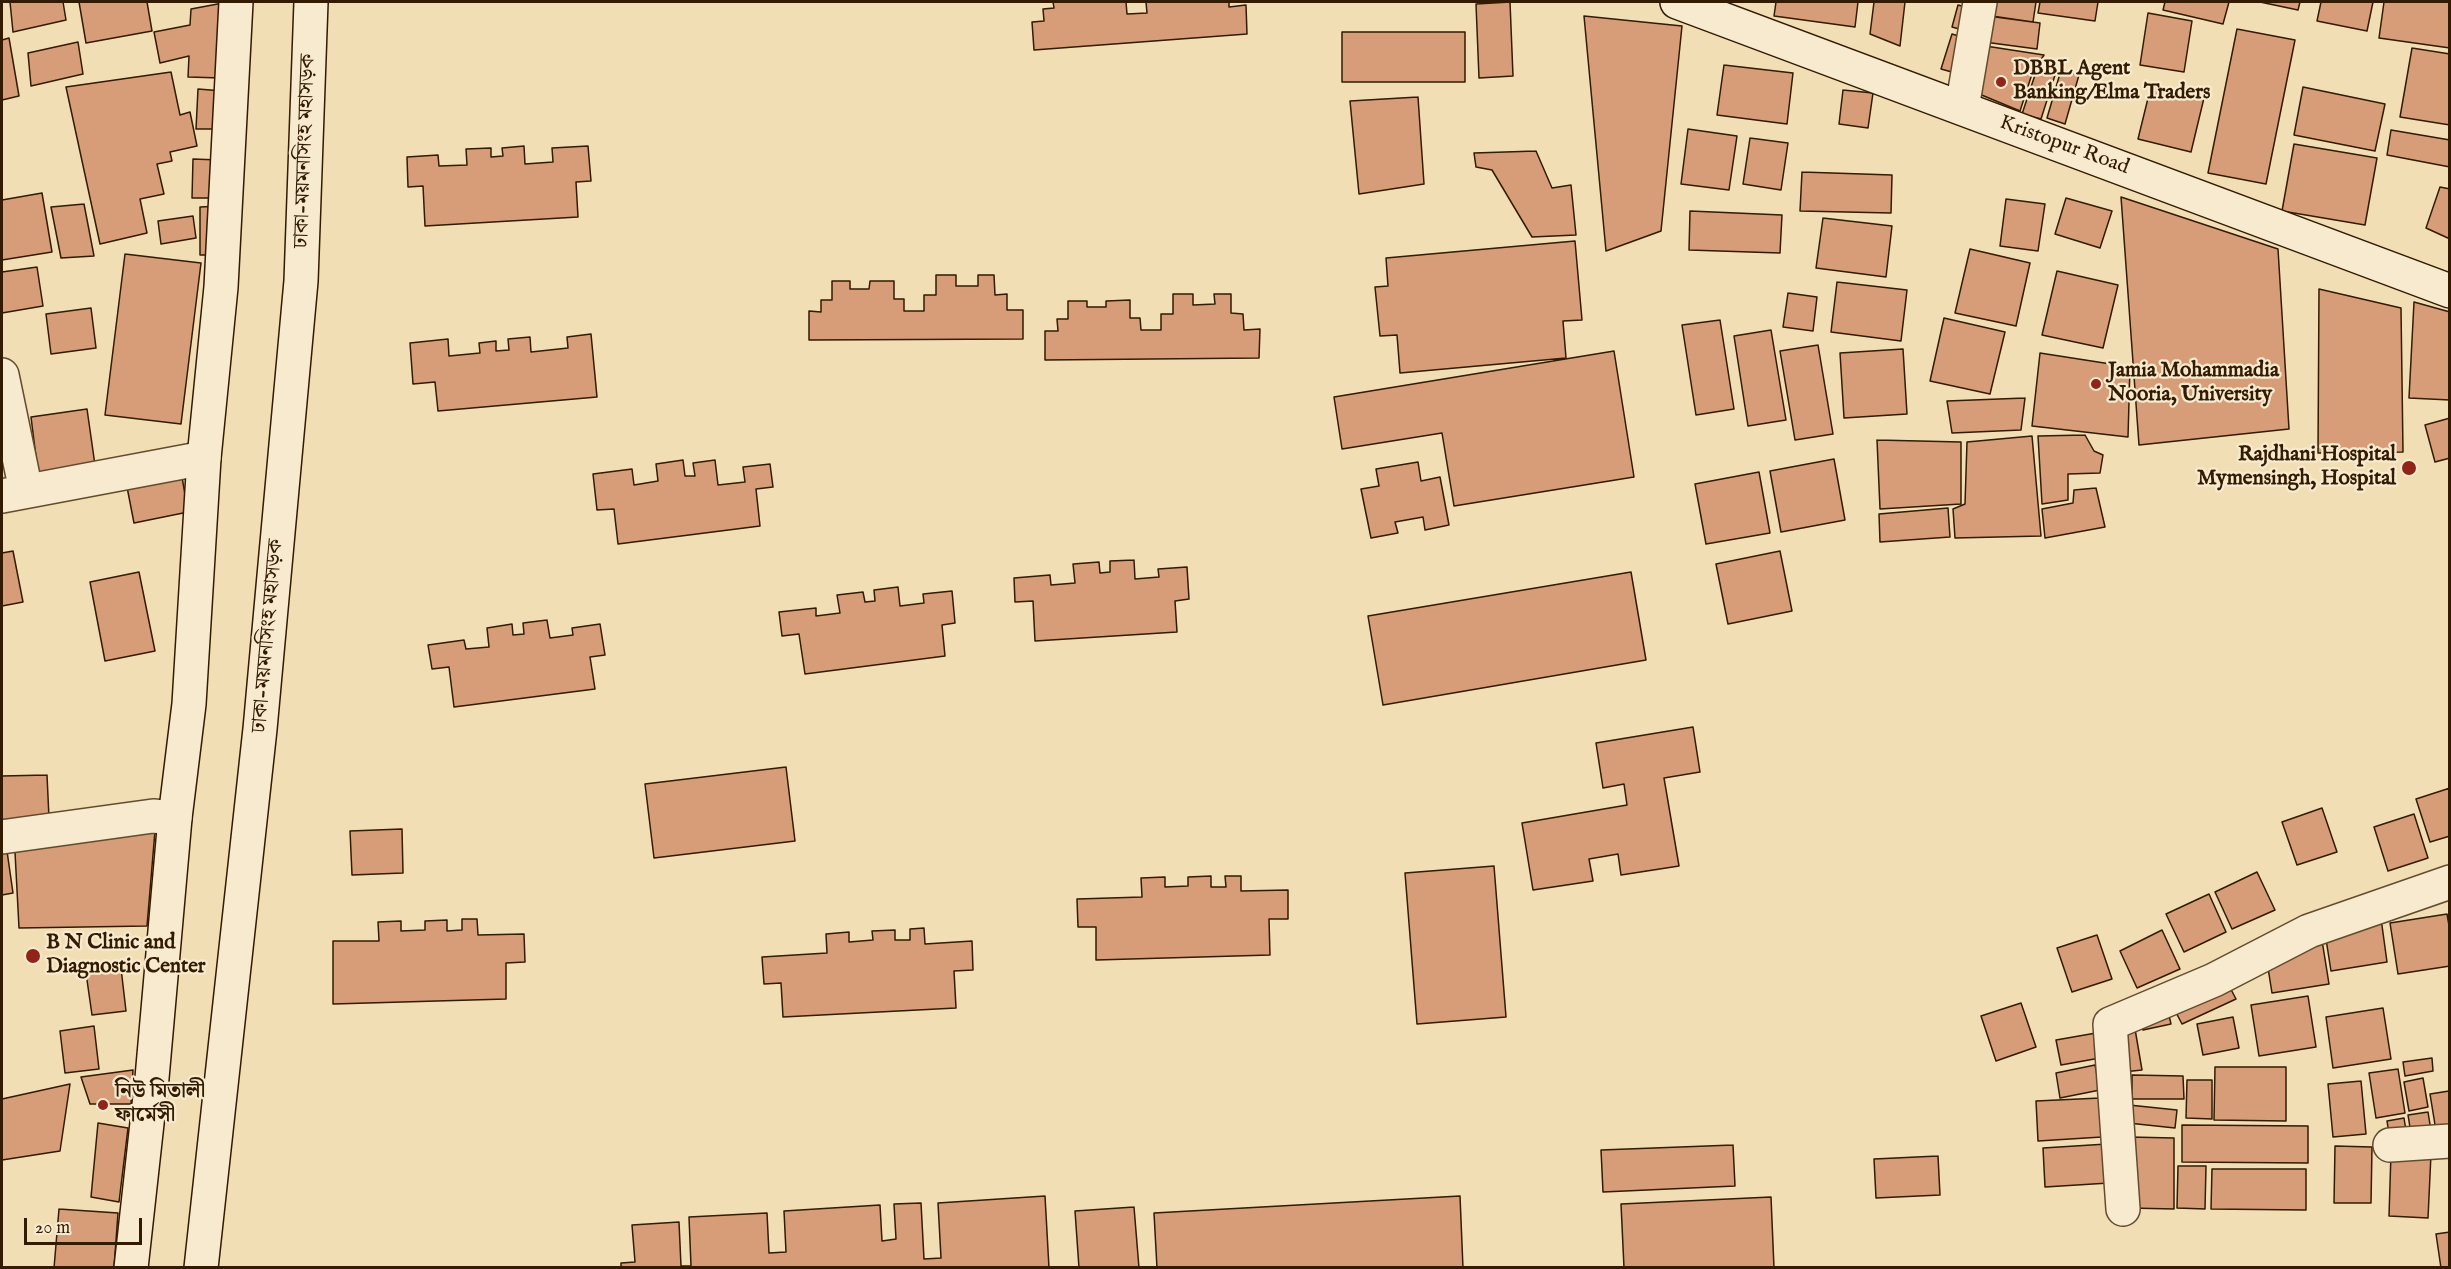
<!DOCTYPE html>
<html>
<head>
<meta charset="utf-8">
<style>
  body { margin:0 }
  #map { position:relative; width:2451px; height:1269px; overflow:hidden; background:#f2deb5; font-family:"IM FELL English",serif }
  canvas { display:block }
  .frame { position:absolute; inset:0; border:3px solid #321b01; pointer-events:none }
  .scale { position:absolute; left:24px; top:1218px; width:118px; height:27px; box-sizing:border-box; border:3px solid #321b01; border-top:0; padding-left:8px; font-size:18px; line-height:21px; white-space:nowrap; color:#321b01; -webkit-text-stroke:4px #f7eacf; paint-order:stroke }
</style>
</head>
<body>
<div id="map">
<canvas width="2451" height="1269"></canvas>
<div class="frame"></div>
<div class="scale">20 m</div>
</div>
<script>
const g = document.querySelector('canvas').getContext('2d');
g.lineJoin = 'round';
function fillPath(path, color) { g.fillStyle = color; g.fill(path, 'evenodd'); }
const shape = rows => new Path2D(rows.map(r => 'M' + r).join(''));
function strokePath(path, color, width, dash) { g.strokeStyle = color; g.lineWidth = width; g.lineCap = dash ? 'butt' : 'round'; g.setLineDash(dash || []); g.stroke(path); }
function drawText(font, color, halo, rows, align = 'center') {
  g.font = font + ' "IM FELL English","Noto Serif Bengali",serif'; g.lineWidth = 4.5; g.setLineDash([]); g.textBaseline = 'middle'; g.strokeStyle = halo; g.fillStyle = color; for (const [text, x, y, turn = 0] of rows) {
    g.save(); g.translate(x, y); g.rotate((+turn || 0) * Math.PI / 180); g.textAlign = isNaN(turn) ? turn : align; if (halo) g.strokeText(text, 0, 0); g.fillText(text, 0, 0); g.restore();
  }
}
const building = shape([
  [10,2,63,2,66,20,13,32,10,2],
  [79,2,147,2,152,31,86,43,79,2],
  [1053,2,1126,2,1127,14,1147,13,1146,2,1229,2,1229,7,1246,5,1247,34,1034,50,1032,22,1044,21,1043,9,1054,8,1053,2],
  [1510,2,1513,76,1479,78,1476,4,1510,2],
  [1776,2,1858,2,1855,27,1774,16,1776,2],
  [1874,2,1905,2,1900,46,1870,34,1874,2],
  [1987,2,2036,2,2033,22,1985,15,1987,2],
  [2040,2,2098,2,2095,21,2038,13,2040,2],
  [2165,2,2229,2,2223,24,2163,10,2165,2],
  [2260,2,2300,2,2298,10,2260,2],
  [2321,2,2373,2,2367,31,2317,21,2321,2],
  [2384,2,2450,2,2450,48,2379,38,2384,2],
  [223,3,221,78,188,77,189,56,160,63,154,32,190,25,191,9,223,3],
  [1958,5,1976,10,1970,32,1952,27,1958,5],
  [2148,13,2192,21,2184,72,2140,65,2148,13],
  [1584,16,1682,26,1661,231,1606,251,1584,16],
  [1988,16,2040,23,2037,49,1984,42,1988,16],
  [2237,29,2295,40,2266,184,2208,173,2237,29],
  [1342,32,1465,32,1465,82,1342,82,1342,32],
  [1952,34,1969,39,1959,74,1941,69,1952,34],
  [9,38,19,96,2,100,2,40,9,38],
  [78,42,83,74,31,86,28,53,78,42],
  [1979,45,2044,55,2032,74,2020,111,1972,91,1979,45],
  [2412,48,2450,54,2450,125,2400,117,2412,48],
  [1724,65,1793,73,1787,124,1717,115,1724,65],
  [2038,66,2056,72,2041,119,2022,114,2038,66],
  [2061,70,2079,75,2065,124,2047,118,2061,70],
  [171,72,180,115,190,112,197,146,170,152,172,161,157,164,164,194,140,199,147,233,100,244,66,87,171,72],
  [2151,86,2204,98,2191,152,2138,139,2151,86],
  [2303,87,2385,104,2375,151,2294,135,2303,87],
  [198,89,223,91,222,129,196,129,198,89],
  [1843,90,1873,93,1868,128,1839,124,1843,90],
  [1418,97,1424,184,1359,194,1350,101,1418,97],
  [1688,129,1737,136,1729,190,1681,184,1688,129],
  [2391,130,2450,140,2450,167,2387,155,2391,130],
  [1750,138,1788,143,1781,190,1743,184,1750,138],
  [2294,144,2377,158,2365,225,2282,211,2294,144],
  [524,146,525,164,553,162,552,148,588,146,591,181,576,182,578,217,425,226,423,186,408,187,407,157,438,155,439,166,467,165,466,149,491,148,491,157,503,156,502,148,524,146],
  [1536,151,1552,188,1571,185,1576,235,1532,237,1492,170,1476,167,1474,153,1536,151],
  [193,159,219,160,218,198,192,198,193,159],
  [1802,172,1892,175,1891,213,1800,211,1802,172],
  [2440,187,2450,189,2450,239,2426,228,2440,187],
  [42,193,52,252,2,260,2,200,42,193],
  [2121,197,2278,249,2289,429,2139,445,2121,197],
  [2066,198,2112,211,2100,248,2055,234,2066,198],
  [2006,199,2045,204,2038,251,2000,246,2006,199],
  [84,204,94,256,61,258,51,207,84,204],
  [221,206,220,255,200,255,200,207,221,206],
  [1690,211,1782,215,1780,253,1689,250,1690,211],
  [193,216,196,238,161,244,158,221,193,216],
  [1823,218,1892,226,1886,277,1816,268,1823,218],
  [1575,241,1582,320,1563,321,1566,358,1400,373,1397,335,1380,336,1375,287,1388,286,1386,258,1575,241],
  [1970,249,2030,263,2016,326,1955,313,1970,249],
  [125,254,201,263,181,424,105,415,125,254],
  [37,267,43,306,2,313,2,272,37,267],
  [2057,271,2118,285,2103,348,2042,335,2057,271],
  [936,275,956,275,956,286,978,286,978,275,994,275,995,295,1007,294,1007,310,1023,310,1023,339,809,340,809,311,821,312,821,300,832,300,832,281,850,281,850,289,869,289,870,281,894,281,894,299,904,299,904,311,924,311,924,295,936,295,936,275],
  [1837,282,1907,290,1901,341,1831,332,1837,282],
  [2319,289,2401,308,2403,452,2318,453,2319,289],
  [1788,293,1817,297,1813,331,1783,327,1788,293],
  [1173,294,1193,294,1193,305,1215,304,1214,294,1231,294,1231,313,1243,314,1244,330,1260,329,1259,358,1045,360,1045,331,1058,331,1057,319,1068,319,1068,301,1087,301,1087,307,1106,307,1106,301,1130,300,1130,318,1140,318,1141,330,1161,330,1161,314,1173,314,1173,294],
  [2414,302,2450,312,2450,400,2409,398,2414,302],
  [91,308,96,348,51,354,46,314,91,308],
  [1944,318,2005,332,1990,394,1930,381,1944,318],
  [1720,320,1734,409,1696,415,1682,325,1720,320],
  [1771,330,1786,420,1748,426,1734,336,1771,330],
  [591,334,597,397,438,411,435,382,413,384,410,343,448,339,449,356,480,353,479,343,496,341,496,351,509,350,508,339,530,337,531,352,568,348,567,337,591,334],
  [1818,345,1833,434,1795,440,1780,351,1818,345],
  [1903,349,1907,414,1844,418,1840,353,1903,349],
  [1614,351,1634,477,1454,506,1442,433,1342,449,1334,397,1614,351],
  [2040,353,2130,367,2128,437,2032,426,2040,353],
  [2025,398,2021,430,1952,433,1947,401,2025,398],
  [87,409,95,465,38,473,31,417,87,409],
  [2450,418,2450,458,2435,462,2425,425,2450,418],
  [2085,435,2094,451,2103,455,2100,473,2068,474,2068,500,2042,504,2038,436,2085,435],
  [2032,436,2041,536,1955,538,1953,509,1965,504,1967,442,2032,436],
  [1877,440,1961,442,1961,504,1880,509,1877,440],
  [1834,459,1845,520,1781,532,1770,471,1834,459],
  [683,460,685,476,695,476,693,463,715,460,718,485,745,482,743,467,770,464,773,487,756,489,760,526,618,544,614,509,597,510,593,474,632,469,634,485,658,481,656,464,683,460],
  [1418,462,1421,481,1440,477,1449,525,1425,530,1423,517,1395,522,1398,533,1371,538,1361,489,1379,486,1376,469,1418,462],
  [1759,472,1770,533,1706,544,1695,484,1759,472],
  [182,477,188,512,134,523,127,487,182,477],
  [2096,488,2105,527,2045,538,2042,509,2073,503,2074,490,2096,488],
  [1948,508,1950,537,1880,542,1879,514,1948,508],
  [13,551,23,602,2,606,2,553,13,551],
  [1780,551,1792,611,1728,624,1716,564,1780,551],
  [1134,560,1135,579,1159,577,1158,569,1187,567,1189,599,1175,601,1177,632,1035,641,1033,601,1015,602,1014,578,1050,575,1051,585,1075,583,1073,564,1099,562,1100,573,1110,572,1110,561,1134,560],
  [139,572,155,651,105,661,90,582,139,572],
  [1631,572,1646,660,1383,705,1368,616,1631,572],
  [898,587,900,606,924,603,923,594,952,591,955,623,942,625,945,656,805,674,799,634,782,636,779,612,816,608,816,616,840,613,837,595,863,592,865,602,875,601,874,590,898,587],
  [547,620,550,638,573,635,572,628,600,624,605,655,590,657,595,689,454,707,449,667,432,669,428,645,464,640,466,649,489,647,487,628,512,624,513,635,524,634,523,623,547,620],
  [1693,727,1700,772,1664,778,1679,866,1621,875,1618,854,1589,859,1593,881,1533,890,1522,823,1627,805,1624,784,1603,788,1596,743,1693,727],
  [786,767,795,841,654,858,645,784,786,767],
  [47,775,49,818,2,820,2,776,47,775],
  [2450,788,2450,836,2430,842,2416,799,2450,788],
  [2322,808,2337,852,2297,865,2282,822,2322,808],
  [2414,814,2428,858,2388,871,2374,827,2414,814],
  [402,829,403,873,352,875,350,831,402,829],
  [155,831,147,926,19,928,15,852,155,831],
  [7,851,13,893,2,895,2,852,7,851],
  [1494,866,1506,1017,1417,1024,1405,873,1494,866],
  [2257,872,2275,910,2232,929,2215,892,2257,872],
  [1211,876,1211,887,1226,887,1225,876,1241,876,1241,891,1288,890,1288,919,1269,919,1270,955,1096,960,1096,927,1078,927,1077,899,1142,897,1141,878,1165,877,1165,887,1188,886,1188,877,1211,876],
  [2209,894,2226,932,2184,952,2166,914,2209,894],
  [2380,911,2387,962,2331,971,2323,920,2380,911],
  [2447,914,2450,931,2450,966,2398,974,2390,923,2447,914],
  [462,919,477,919,478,935,524,934,525,962,506,963,506,999,333,1004,333,941,379,941,378,922,401,921,401,931,425,930,425,921,447,920,447,931,462,930,462,919],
  [924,928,925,944,972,941,973,970,954,971,956,1008,783,1017,781,983,764,984,762,957,827,953,826,934,849,932,849,942,873,940,872,931,895,930,895,940,910,940,910,929,924,928],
  [2162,930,2180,969,2137,988,2120,951,2162,930],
  [2321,934,2329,984,2272,993,2264,943,2321,934],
  [2097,935,2112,979,2072,992,2057,948,2097,935],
  [121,968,126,1011,92,1015,86,973,121,968],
  [2225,978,2236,999,2182,1024,2171,1003,2225,978],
  [2308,996,2316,1047,2259,1056,2251,1005,2308,996],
  [2021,1003,2036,1047,1996,1061,1981,1016,2021,1003],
  [2167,1007,2171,1024,2143,1030,2139,1013,2167,1007],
  [2383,1008,2391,1059,2333,1068,2326,1017,2383,1008],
  [2233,1017,2239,1048,2203,1055,2197,1024,2233,1017],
  [2134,1023,2142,1070,2123,1072,2116,1026,2134,1023],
  [94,1026,99,1069,65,1073,60,1031,94,1026],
  [2096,1033,2100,1058,2061,1065,2056,1040,2096,1033],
  [2432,1058,2433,1071,2405,1076,2403,1062,2432,1058],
  [2095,1065,2100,1090,2060,1098,2056,1073,2095,1065],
  [2215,1067,2286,1067,2286,1121,2214,1120,2215,1067],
  [2398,1069,2405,1113,2376,1118,2369,1073,2398,1069],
  [133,1070,131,1104,90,1104,81,1077,133,1070],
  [2132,1075,2183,1076,2184,1099,2132,1099,2132,1075],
  [2423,1078,2428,1107,2409,1111,2404,1082,2423,1078],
  [2187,1080,2212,1080,2212,1119,2186,1118,2187,1080],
  [2361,1081,2366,1134,2333,1137,2328,1084,2361,1081],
  [70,1084,60,1151,2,1160,2,1099,70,1084],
  [2449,1091,2450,1136,2437,1137,2430,1094,2449,1091],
  [2100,1098,2102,1137,2038,1141,2036,1101,2100,1098],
  [2129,1105,2177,1110,2175,1128,2128,1123,2129,1105],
  [2428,1112,2432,1137,2412,1140,2408,1115,2428,1112],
  [2404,1118,2407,1137,2390,1140,2387,1121,2404,1118],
  [98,1123,128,1128,119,1202,91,1197,98,1123],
  [2182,1125,2308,1126,2308,1163,2182,1162,2182,1125],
  [2129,1137,2174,1138,2174,1209,2129,1208,2129,1137],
  [2107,1144,2109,1183,2045,1187,2043,1148,2107,1144],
  [1733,1145,1735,1186,1603,1192,1601,1150,1733,1145],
  [2335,1146,2372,1147,2371,1203,2334,1203,2335,1146],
  [2391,1153,2431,1154,2428,1218,2389,1216,2391,1153],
  [1938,1156,1940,1195,1876,1198,1874,1159,1938,1156],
  [2178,1166,2206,1166,2205,1209,2177,1208,2178,1166],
  [2212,1169,2306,1169,2306,1210,2211,1209,2212,1169],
  [1045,1196,1049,1268,621,1268,621,1263,635,1262,632,1225,679,1222,681,1266,691,1266,689,1217,767,1213,769,1253,786,1252,784,1211,880,1205,882,1241,896,1239,894,1204,921,1203,924,1259,941,1258,938,1203,1045,1196],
  [1460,1196,1463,1268,1157,1268,1154,1213,1460,1196],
  [1771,1197,1774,1268,1624,1268,1621,1204,1771,1197],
  [1134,1207,1139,1268,1079,1268,1075,1211,1134,1207],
  [59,1209,118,1213,114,1268,54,1268,59,1209],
  [2450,1232,2450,1268,2441,1268,2436,1234,2450,1232]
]);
fillPath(building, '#d69d78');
strokePath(building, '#321b01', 1.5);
const street = shape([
  [1962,108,1980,2],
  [2,375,26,491],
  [2,496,204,458],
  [2,837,153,816,175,818],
  [2390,1145,2450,1141],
  [2123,1209,2110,1024,2214,980,2309,931,2450,882]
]);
const secondary = shape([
  [1677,2,2450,291],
  [131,1268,152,1078,175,818,189,704,204,458,221,287,236,2],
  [201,1268,260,729,301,281,311,2]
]);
strokePath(street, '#624c2e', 36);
strokePath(secondary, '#321b01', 36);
strokePath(street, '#f7eacf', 33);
strokePath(secondary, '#f7eacf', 33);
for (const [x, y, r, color] of [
  [2001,82,6,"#8f2418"],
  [2096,384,6,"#8f2418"],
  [2409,468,8,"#8f2418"],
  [33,956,8,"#8f2418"],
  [103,1105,6,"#8f2418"]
]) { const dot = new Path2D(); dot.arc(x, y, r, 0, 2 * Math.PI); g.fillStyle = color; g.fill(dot); strokePath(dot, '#f7eacf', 2); }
drawText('bold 21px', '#321b01', '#f7eacf', [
  ["DBBL Agent",2013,70],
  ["Banking/Elma Traders",2013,94],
  ["Jamia Mohammadia",2108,372],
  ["Nooria, University",2108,396],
  ["Rajdhani Hospital",2396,456,"right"],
  ["Mymensingh, Hospital",2396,480,"right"],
  ["B N Clinic and",46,944],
  ["Diagnostic Center",46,968],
  ["নিউ মিতালী",115,1093],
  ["ফার্মেসী",115,1117]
], 'left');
drawText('21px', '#321b01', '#f7eacf', [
  ["Kristopur Road",2064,146,20],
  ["ঢাকা-ময়মনসিংহ মহাসড়ক",306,151,-88],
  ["ঢাকা-ময়মনসিংহ মহাসড়ক",269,636,-85]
]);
</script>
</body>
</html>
